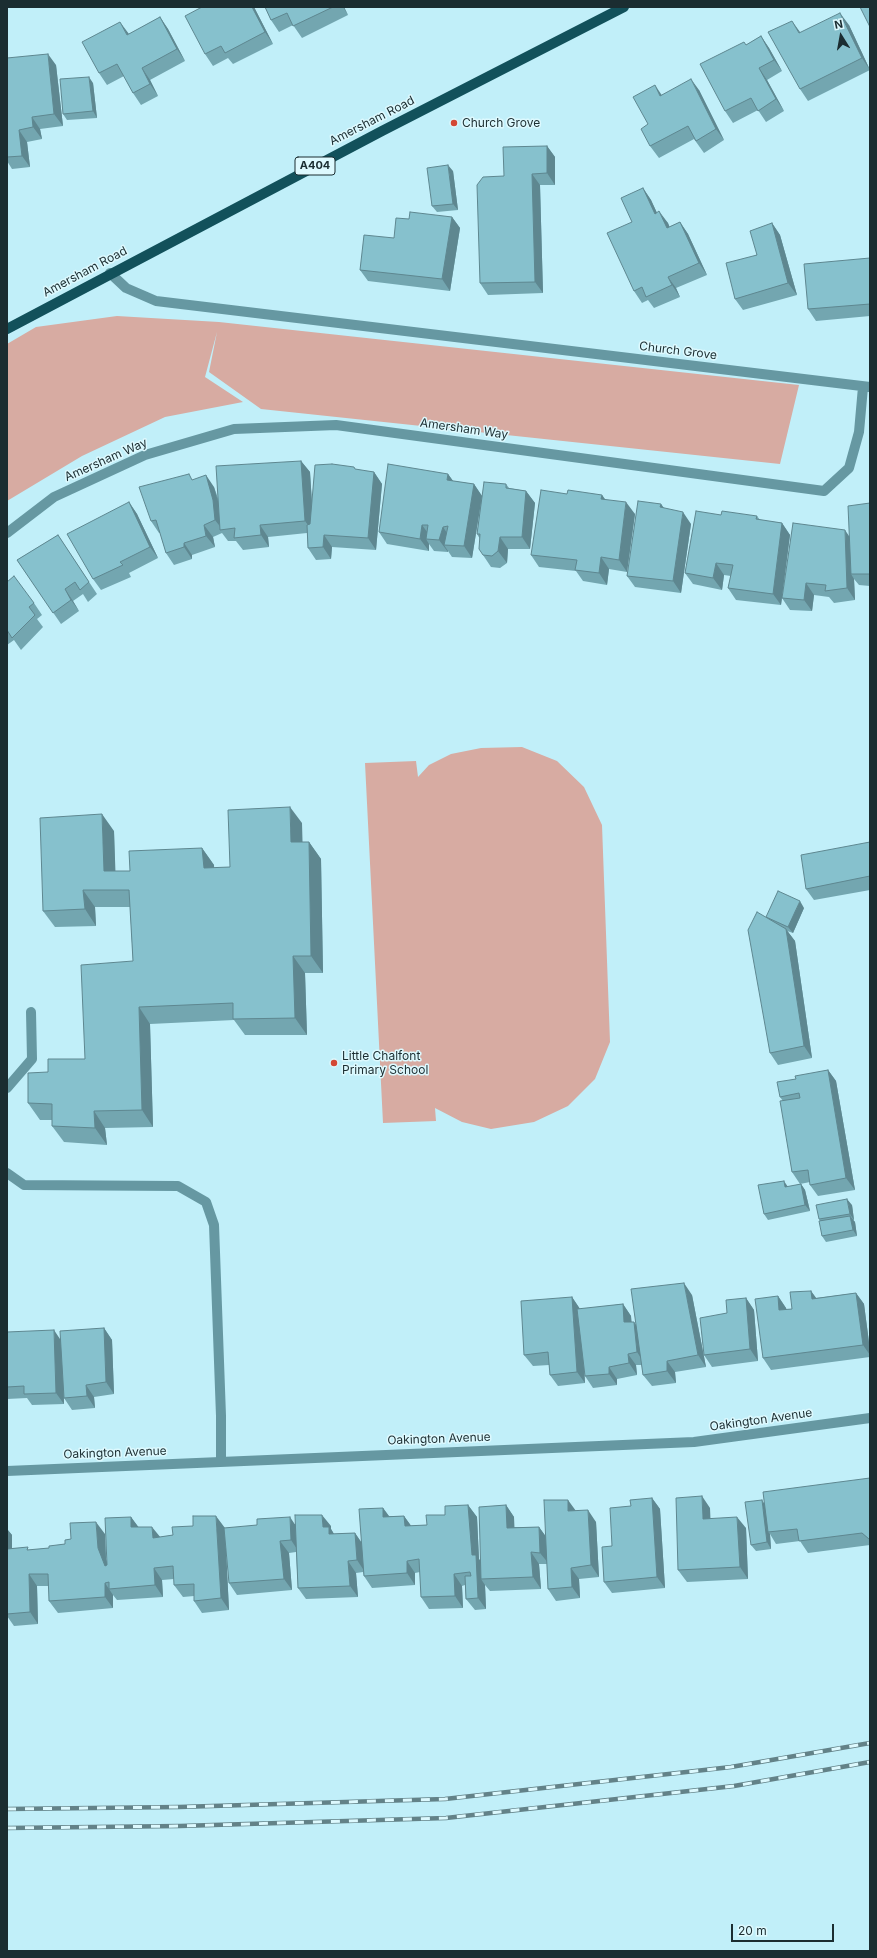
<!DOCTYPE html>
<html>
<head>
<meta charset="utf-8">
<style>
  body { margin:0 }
  #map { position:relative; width:877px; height:1958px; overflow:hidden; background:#c1eff9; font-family:Inter,sans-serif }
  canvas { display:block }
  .frame { position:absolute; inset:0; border:8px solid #1b2d31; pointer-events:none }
  .north { position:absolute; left:821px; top:16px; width:40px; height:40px; -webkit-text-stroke:3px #ddf9fe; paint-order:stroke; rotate:349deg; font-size:11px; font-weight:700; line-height:16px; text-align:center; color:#1b2d31 }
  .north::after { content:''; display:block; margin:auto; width:14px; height:18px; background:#1b2d31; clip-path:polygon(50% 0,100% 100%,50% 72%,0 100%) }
  .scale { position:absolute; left:731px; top:1924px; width:103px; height:18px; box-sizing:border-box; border:2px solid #1b2d31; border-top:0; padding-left:5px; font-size:12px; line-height:14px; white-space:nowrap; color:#1b2d31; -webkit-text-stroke:3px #ddf9fe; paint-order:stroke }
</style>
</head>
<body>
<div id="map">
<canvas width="877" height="1958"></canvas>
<div class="frame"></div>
<div class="north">N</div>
<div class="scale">20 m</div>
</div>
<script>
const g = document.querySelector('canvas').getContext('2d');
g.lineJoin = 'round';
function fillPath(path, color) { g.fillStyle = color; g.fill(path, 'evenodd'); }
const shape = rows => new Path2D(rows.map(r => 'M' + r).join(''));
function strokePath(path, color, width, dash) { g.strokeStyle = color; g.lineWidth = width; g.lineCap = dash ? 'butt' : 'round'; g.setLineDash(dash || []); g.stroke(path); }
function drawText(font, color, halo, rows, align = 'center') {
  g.font = font + ' Inter,sans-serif'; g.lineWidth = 3; g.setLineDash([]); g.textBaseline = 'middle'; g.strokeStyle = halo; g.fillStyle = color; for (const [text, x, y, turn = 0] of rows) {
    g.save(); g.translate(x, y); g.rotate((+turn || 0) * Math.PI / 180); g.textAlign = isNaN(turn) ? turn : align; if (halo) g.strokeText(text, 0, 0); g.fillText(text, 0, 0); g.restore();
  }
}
fillPath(shape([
  [117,316,219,322,799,385,780,464,261,409,209,372,217,332,205,377,243,402,165,417,82,456,7,501,7,344,36,327],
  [522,747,557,761,584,787,602,825,610,1042,595,1079,568,1106,534,1122,491,1129,462,1122,435,1108,436,1121,383,1123,365,763,416,761,418,777,429,765,451,754,481,748]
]), '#d7aba2');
strokePath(shape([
  [7,1088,32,1059,31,1012],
  [7,1173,24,1185,178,1186,206,1202,214,1225,221,1416,221,1461]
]), '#6698a2', 10);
strokePath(shape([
  [110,273,126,288,156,301,870,387],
  [7,533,54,497,145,455,234,429,336,425,824,491,849,468,859,432,863,387],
  [7,1471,694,1442,870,1418]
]), '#6698a2', 10);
strokePath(shape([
  [7,329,382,131,624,7]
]), '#12515b', 10);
const rail = shape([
  [7,1809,179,1807,445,1799,731,1767,870,1743],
  [7,1828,180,1826,446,1818,734,1786,870,1762]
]);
strokePath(rail, '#638288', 4.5);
strokePath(rail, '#ddf9fe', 3, [9]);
fillPath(shape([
  [254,7,273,44,233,64,228,58,213,66,205,54],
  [265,7,344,7,348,15,302,38,293,25,279,32,271,20],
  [160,17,168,29,185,61,150,80,158,96,141,105,133,93,124,76,107,85,99,73,129,34],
  [849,25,870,70,808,101,800,89,800,33],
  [761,36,769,48,782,71,767,80,784,111,766,122,758,110,733,123,725,111,746,45],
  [7,58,56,65,63,126,40,129,42,139,27,142,30,167,12,169,7,161],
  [93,83,97,118,67,120,63,114],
  [699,90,724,140,704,153,694,139,659,158,650,146,648,124,662,95],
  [547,146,555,157,555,185,540,185,543,293,488,295,480,283,504,176],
  [453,171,458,210,437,212,432,206],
  [643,188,651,200,657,213,668,223,669,227,680,222,688,234,707,275,676,288,680,297,654,308,648,300,642,303,634,291,632,222],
  [452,217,460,228,450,291,368,281,360,270,394,238,409,219],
  [772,223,780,235,797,295,743,310,735,299],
  [870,258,870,316,816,321,808,309],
  [301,461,310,472,312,505,356,470,374,472,382,484,376,550,332,547,331,559,316,560,308,548,307,533,268,537,269,547,243,550,236,541,228,541,222,533,213,537,215,547,192,555,192,559,174,565,166,553,160,533,159,533,151,521,193,480,214,487,218,498],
  [448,474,453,481,474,484,482,496,506,484,509,488,526,491,535,503,530,549,508,549,507,563,500,568,491,567,483,555,480,539,477,534,481,503,472,558,452,557,448,551,448,552,434,551,429,544,429,551,387,544,379,532],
  [567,494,602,495,605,499,635,514,627,572,609,569,607,585,583,581,576,571,539,567,531,555],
  [129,502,137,514,158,558,129,573,131,577,101,590,93,579],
  [870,503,870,586,859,585,854,579,855,600,834,603,829,597,814,595,812,611,790,610,782,598,849,537],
  [661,504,664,508,691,524,681,593,635,587,627,576],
  [721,515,757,516,760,520,782,523,790,535,781,605,736,600,728,588,731,576,724,575,722,590,693,584,685,573],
  [58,535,97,594,88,602,83,594,73,601,79,611,61,624,17,560],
  [7,582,34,603,42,615,37,619,43,627,21,650,14,640,7,645],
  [302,823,302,842,309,842,321,859,323,973,305,973,307,1035,245,1035,234,1020,150,1024,153,1127,105,1128,107,1145,64,1142,52,1126,52,1120,40,1120,28,1103,48,1072,85,1059,133,961,130,907,95,907,96,926,55,927,43,911,114,831,115,871,130,871,202,848,214,865,214,868,230,867],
  [870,842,870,890,814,900,806,889],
  [804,908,793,933,787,931,795,941,812,1058,778,1065,770,1053,768,918,766,917],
  [828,1070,836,1081,855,1190,818,1196,810,1185,810,1182,800,1184,792,1172,783,1101,780,1097,796,1079],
  [801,1184,805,1190,810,1211,768,1220,764,1214,788,1187],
  [852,1205,854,1220,853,1220,855,1222,857,1236,826,1242,822,1236,820,1221,819,1219],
  [811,1291,816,1298,856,1293,864,1304,870,1350,870,1357,771,1370,763,1358,778,1296,786,1308,787,1310,792,1309],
  [692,1295,706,1367,675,1372,676,1383,652,1386,643,1375,642,1365,636,1365,637,1375,617,1379,617,1385,593,1388,585,1376,584,1364,585,1383,558,1386,550,1375,549,1365,533,1366,524,1355,572,1297,580,1309,623,1304,631,1316,631,1322,634,1322,636,1326],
  [746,1298,754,1310,758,1361,712,1367,704,1355,727,1313],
  [104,1328,112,1340,114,1394,94,1397,95,1408,72,1410,64,1398,64,1404,32,1405,27,1398,7,1399,7,1332,60,1339],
  [870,1478,870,1545,808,1553,800,1541,776,1544,770,1534,771,1549,756,1551,751,1545,765,1504],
  [652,1498,660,1509,665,1588,612,1593,604,1582,612,1546,631,1506],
  [468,1505,477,1517,479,1559,481,1562,506,1505,514,1517,514,1527,539,1527,546,1537,576,1511,596,1522,599,1577,579,1579,580,1598,556,1601,548,1589,547,1564,539,1564,541,1589,490,1591,485,1585,486,1609,475,1610,466,1599,465,1585,462,1586,463,1608,429,1609,421,1597,420,1572,415,1573,415,1585,372,1588,364,1576,363,1572,356,1573,358,1597,306,1599,298,1588,296,1552,289,1553,292,1590,237,1595,229,1583,225,1532,229,1610,202,1613,194,1601,194,1596,183,1597,174,1585,174,1579,162,1580,163,1597,117,1600,113,1595,113,1608,58,1613,49,1601,49,1586,37,1586,38,1624,14,1626,7,1616,7,1529,12,1535,12,1548,30,1550,49,1548,105,1534,106,1559,107,1563,131,1517,138,1527,160,1537,225,1528,295,1524,331,1526,331,1529,334,1534,355,1533,362,1543,383,1508,389,1516,404,1516,411,1526,427,1525,445,1515],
  [710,1508,710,1518,746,1528,748,1579,687,1582,678,1570]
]), '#73a6b0');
fillPath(shape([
  [252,7,254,7,273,44,265,32],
  [343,7,344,7,348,15],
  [840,13,849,25,870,70,862,58],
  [160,17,168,29,185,61,177,49],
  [792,21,800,32,807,45,799,33],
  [120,22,129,34,127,35],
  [761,36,769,48,782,71,774,60],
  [48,54,56,65,63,126,54,114],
  [142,68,150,80,158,96,150,84],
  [759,68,767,80,784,111,776,99],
  [89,77,93,83,97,118,93,111],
  [691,79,699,90,724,140,716,129],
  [655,85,663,97,660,96],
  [32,117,40,129,42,139,33,127],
  [19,130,27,142,30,167,22,156],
  [547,146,555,157,555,185,547,173],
  [448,165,453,171,458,210,453,204],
  [532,174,540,185,543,293,535,282],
  [643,188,651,200,663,226,655,214],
  [659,211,668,223,675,240,667,228],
  [452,217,460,228,450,291,442,279],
  [680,222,688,234,707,275,699,263],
  [772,223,780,235,797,295,788,283],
  [668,277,676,288,680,297,672,285],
  [301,461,310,472,314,533,305,521],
  [374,472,382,484,376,550,368,538],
  [448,474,456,485,447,480],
  [206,475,214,487,221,512,222,529,215,520],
  [474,484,482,496,472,558,464,546],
  [526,491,535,503,530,549,522,537],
  [602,495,610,507,601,499],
  [129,502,137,514,158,558,150,547],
  [626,502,635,514,627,572,619,560],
  [661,504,669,516,660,507],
  [683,512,691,524,681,593,673,581],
  [782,523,790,535,781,605,773,594],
  [204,525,213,537,215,547,206,536],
  [260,525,268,537,269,547,261,535],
  [422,525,430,536,426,539,429,544,429,551,420,539],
  [443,527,451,539,444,545,448,551,448,552,439,540],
  [845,530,853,542,851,574,854,579,855,600,847,588],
  [324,535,332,547,331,559,323,547],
  [500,537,508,549,507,563,498,551],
  [184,543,192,555,192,559,184,547],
  [601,557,609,569,607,585,599,573],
  [716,563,724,575,722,590,713,578],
  [806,583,814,595,812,611,804,600],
  [65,589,73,601,79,611,71,600],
  [290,807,302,823,303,859,291,842],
  [102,814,114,831,116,887,104,871],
  [309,842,321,859,323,973,311,956],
  [202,848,214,865,215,885,204,868],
  [83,890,95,907,96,926,85,909],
  [800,901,804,908,793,933,788,927],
  [786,929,795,941,812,1058,804,1046],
  [293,956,305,973,307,1035,295,1018],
  [139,1007,150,1024,153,1127,142,1110],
  [828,1070,836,1081,855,1190,846,1178],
  [94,1111,105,1128,107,1145,95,1128],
  [784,1181,788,1187,785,1187],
  [801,1184,805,1190,810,1211,805,1205],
  [847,1199,852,1205,854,1220,850,1214],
  [850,1216,855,1222,857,1236,853,1230],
  [684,1283,692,1295,706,1367,698,1355],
  [811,1291,819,1302,812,1299],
  [856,1293,864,1304,870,1350,870,1355,863,1345],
  [778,1296,786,1308,787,1322,779,1310],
  [572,1297,580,1309,585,1383,577,1372],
  [746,1298,754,1310,758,1361,750,1349],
  [623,1304,631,1316,633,1334,624,1322],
  [634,1322,642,1333,645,1364,637,1352],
  [104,1328,112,1340,114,1394,106,1382],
  [54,1330,62,1342,64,1404,56,1393],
  [628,1354,636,1365,637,1375,629,1363],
  [667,1361,675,1372,676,1383,667,1371],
  [609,1367,617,1379,617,1385,609,1374],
  [86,1385,94,1397,95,1408,87,1396],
  [702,1496,710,1508,711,1531,703,1519],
  [652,1498,660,1509,665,1588,657,1577],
  [568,1500,576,1511,568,1511],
  [762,1500,766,1506,768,1532,770,1534,771,1549,767,1542],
  [468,1505,477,1517,479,1559,485,1567,481,1579,485,1585,486,1609,478,1598,472,1555],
  [506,1505,514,1517,515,1539,507,1528],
  [383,1508,391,1519,383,1517],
  [588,1510,596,1522,599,1577,591,1565],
  [322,1515,331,1526,331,1529,337,1539,338,1546,323,1527],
  [216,1516,225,1528,229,1610,221,1598],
  [404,1516,412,1527,405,1526],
  [131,1517,140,1529,131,1527],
  [290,1517,298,1529,299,1552,291,1540],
  [737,1517,746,1528,748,1579,740,1567],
  [96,1522,105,1534,106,1559,113,1578,105,1566,98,1548],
  [152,1527,161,1538,153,1538],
  [539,1527,547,1538,549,1564,540,1553],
  [7,1529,12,1535,12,1561,7,1553],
  [355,1533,363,1545,365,1572,357,1560],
  [280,1541,289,1553,292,1590,284,1579],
  [531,1552,539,1564,541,1589,533,1577],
  [348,1561,356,1573,358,1597,350,1586],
  [407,1561,415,1573,415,1585,407,1573],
  [154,1568,162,1580,163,1597,155,1585],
  [571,1568,579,1579,580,1598,572,1587],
  [29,1574,37,1586,38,1624,30,1612],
  [454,1574,462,1586,463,1608,455,1596],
  [105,1583,113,1595,113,1608,105,1597]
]), '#5e8790');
const building = shape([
  [202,7,252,7,265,32,225,53,221,46,205,54,185,16,202,7],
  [265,7,333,7,293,26,287,13,271,20,265,7],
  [860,7,870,7,870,27,860,7],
  [840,13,862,58,800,89,768,32,792,21,799,33,840,13],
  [160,17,177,49,142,68,150,84,133,93,117,64,99,73,82,42,120,22,127,35,160,17],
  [761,36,774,60,759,68,776,99,758,111,751,98,725,111,700,64,744,42,746,45,761,36],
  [48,54,54,114,32,117,33,127,19,130,22,156,7,157,7,58,48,54],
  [89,77,93,111,63,114,60,79,89,77],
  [691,79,716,129,696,141,688,126,650,146,641,129,648,124,633,97,655,85,660,96,691,79],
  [547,146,547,173,532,174,535,282,480,283,477,185,483,177,504,176,503,147,547,146],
  [448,165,453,204,432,206,427,168,448,165],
  [643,188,655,214,659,211,667,228,680,222,699,263,668,277,672,285,646,297,642,287,634,291,607,233,632,222,621,198,643,188],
  [410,212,452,217,442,279,360,270,364,235,394,238,396,218,409,219,410,212],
  [772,223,788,283,735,299,726,263,757,255,750,231,772,223],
  [870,258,870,304,808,309,804,264,870,258],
  [301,461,305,521,260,525,261,535,234,538,235,528,220,530,216,466,301,461],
  [332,464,354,467,355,469,374,472,368,538,324,535,323,547,308,548,307,525,310,524,315,465,332,464],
  [388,464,448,474,447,480,474,484,464,546,444,545,448,526,443,527,439,540,426,539,428,525,422,525,420,539,379,532,388,464],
  [189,474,192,480,206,475,213,500,215,520,204,525,206,536,184,543,184,547,166,553,156,520,151,521,139,487,189,474],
  [484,482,506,484,506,488,526,491,522,537,500,537,498,551,492,556,483,555,479,549,480,534,477,534,484,482],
  [541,490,567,494,568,490,602,495,601,499,626,502,619,560,601,557,599,573,575,570,577,560,531,555,541,490],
  [638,501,661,504,660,507,683,512,673,581,627,576,638,501],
  [129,502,150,547,120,562,123,565,93,579,67,534,129,502],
  [870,503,870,574,851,574,848,506,870,503],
  [696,511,721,515,722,511,757,516,756,519,782,523,773,594,728,588,733,565,716,563,713,578,685,573,696,511],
  [793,523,845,530,847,588,825,591,826,585,806,583,804,600,782,598,793,523],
  [58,535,89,582,80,590,75,582,65,589,71,600,53,613,17,560,58,535],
  [14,576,34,603,29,607,35,615,12,638,7,630,7,582,14,576],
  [290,807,291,842,309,842,311,956,293,956,295,1018,233,1019,233,1003,139,1007,142,1110,94,1111,95,1128,52,1126,52,1104,28,1103,28,1073,48,1072,48,1059,85,1059,81,965,133,961,129,890,83,890,85,909,43,911,40,818,102,814,104,871,130,871,129,851,202,848,204,868,230,867,228,810,290,807],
  [870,842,870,876,806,889,801,855,870,842],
  [778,891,800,901,788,927,766,917,778,891],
  [757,912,786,929,804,1046,770,1053,748,930,757,912],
  [828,1070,846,1178,810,1185,808,1170,792,1172,780,1101,800,1098,799,1093,780,1097,777,1082,796,1079,795,1076,828,1070],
  [784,1181,785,1187,801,1184,805,1205,764,1214,758,1185,784,1181],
  [847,1199,850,1214,819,1219,816,1205,847,1199],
  [850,1216,853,1230,822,1236,819,1221,850,1216],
  [684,1283,698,1355,667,1361,667,1371,643,1375,631,1289,684,1283],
  [811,1291,812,1299,856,1293,863,1345,763,1358,755,1299,778,1296,779,1310,792,1309,790,1292,811,1291],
  [572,1297,577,1372,550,1375,548,1352,524,1355,521,1301,572,1297],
  [746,1298,750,1349,704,1355,700,1318,727,1313,726,1300,746,1298],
  [623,1304,624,1322,634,1322,637,1352,628,1354,629,1363,609,1367,609,1374,585,1376,577,1309,623,1304],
  [104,1328,106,1382,86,1385,87,1396,64,1398,60,1331,104,1328],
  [54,1330,56,1393,24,1394,24,1386,7,1387,7,1332,54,1330],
  [870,1478,870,1539,869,1539,862,1533,799,1541,797,1529,768,1532,763,1492,870,1478],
  [702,1496,703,1519,737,1517,740,1567,678,1570,676,1498,702,1496],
  [652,1498,657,1577,604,1582,602,1547,612,1546,610,1508,631,1506,630,1500,652,1498],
  [544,1500,568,1500,568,1511,588,1510,591,1565,571,1568,572,1587,548,1589,544,1500],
  [762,1500,767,1542,751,1545,745,1502,762,1500],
  [468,1505,472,1555,476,1555,478,1598,466,1599,465,1576,471,1576,470,1572,454,1574,455,1596,421,1597,419,1559,407,1561,407,1573,364,1576,359,1509,383,1508,383,1517,404,1516,405,1526,427,1525,426,1515,445,1515,445,1506,468,1505],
  [506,1505,507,1528,539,1527,540,1553,531,1552,533,1577,481,1579,479,1507,506,1505],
  [295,1515,322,1515,323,1527,329,1527,329,1534,355,1533,357,1560,348,1561,350,1586,298,1588,295,1515],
  [193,1516,216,1516,221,1598,194,1601,194,1584,174,1585,173,1566,154,1568,155,1585,109,1589,109,1582,105,1583,105,1597,49,1601,48,1574,29,1574,30,1612,7,1614,7,1549,28,1547,27,1550,49,1548,49,1546,65,1544,65,1540,71,1539,70,1523,96,1522,98,1548,105,1566,107,1565,105,1518,131,1517,131,1527,152,1527,153,1538,173,1535,172,1527,193,1526,193,1516],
  [290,1517,291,1540,280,1541,284,1579,229,1583,224,1528,257,1525,257,1519,290,1517]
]);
fillPath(building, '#86c1cd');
strokePath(building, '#5e8790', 1);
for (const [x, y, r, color] of [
  [454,123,4,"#d34734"],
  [334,1063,4,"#d34734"]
]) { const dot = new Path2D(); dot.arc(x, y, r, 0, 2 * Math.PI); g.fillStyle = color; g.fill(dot); strokePath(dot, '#ddf9fe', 1.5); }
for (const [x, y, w] of [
  [315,166,40]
]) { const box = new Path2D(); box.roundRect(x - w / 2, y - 9, w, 18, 3); g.fillStyle = '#ddf9fe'; g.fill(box); strokePath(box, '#1b2d31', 1); }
drawText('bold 11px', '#1b2d31', null, [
  ["A404",315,166]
]);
drawText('12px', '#1b2d31', '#ddf9fe', [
  ["Amersham Road",372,121,-27],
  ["Amersham Road",85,272,-28],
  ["Church Grove",678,351,7],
  ["Amersham Way",464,429,8],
  ["Amersham Way",106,460,-24],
  ["Oakington Avenue",761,1420,-8],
  ["Oakington Avenue",439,1439,-2],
  ["Oakington Avenue",115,1453,-2]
]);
drawText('12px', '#1b2d31', '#ddf9fe', [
  ["Church Grove",462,123],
  ["Little Chalfont",342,1056],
  ["Primary School",342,1070]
], 'left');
</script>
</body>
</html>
